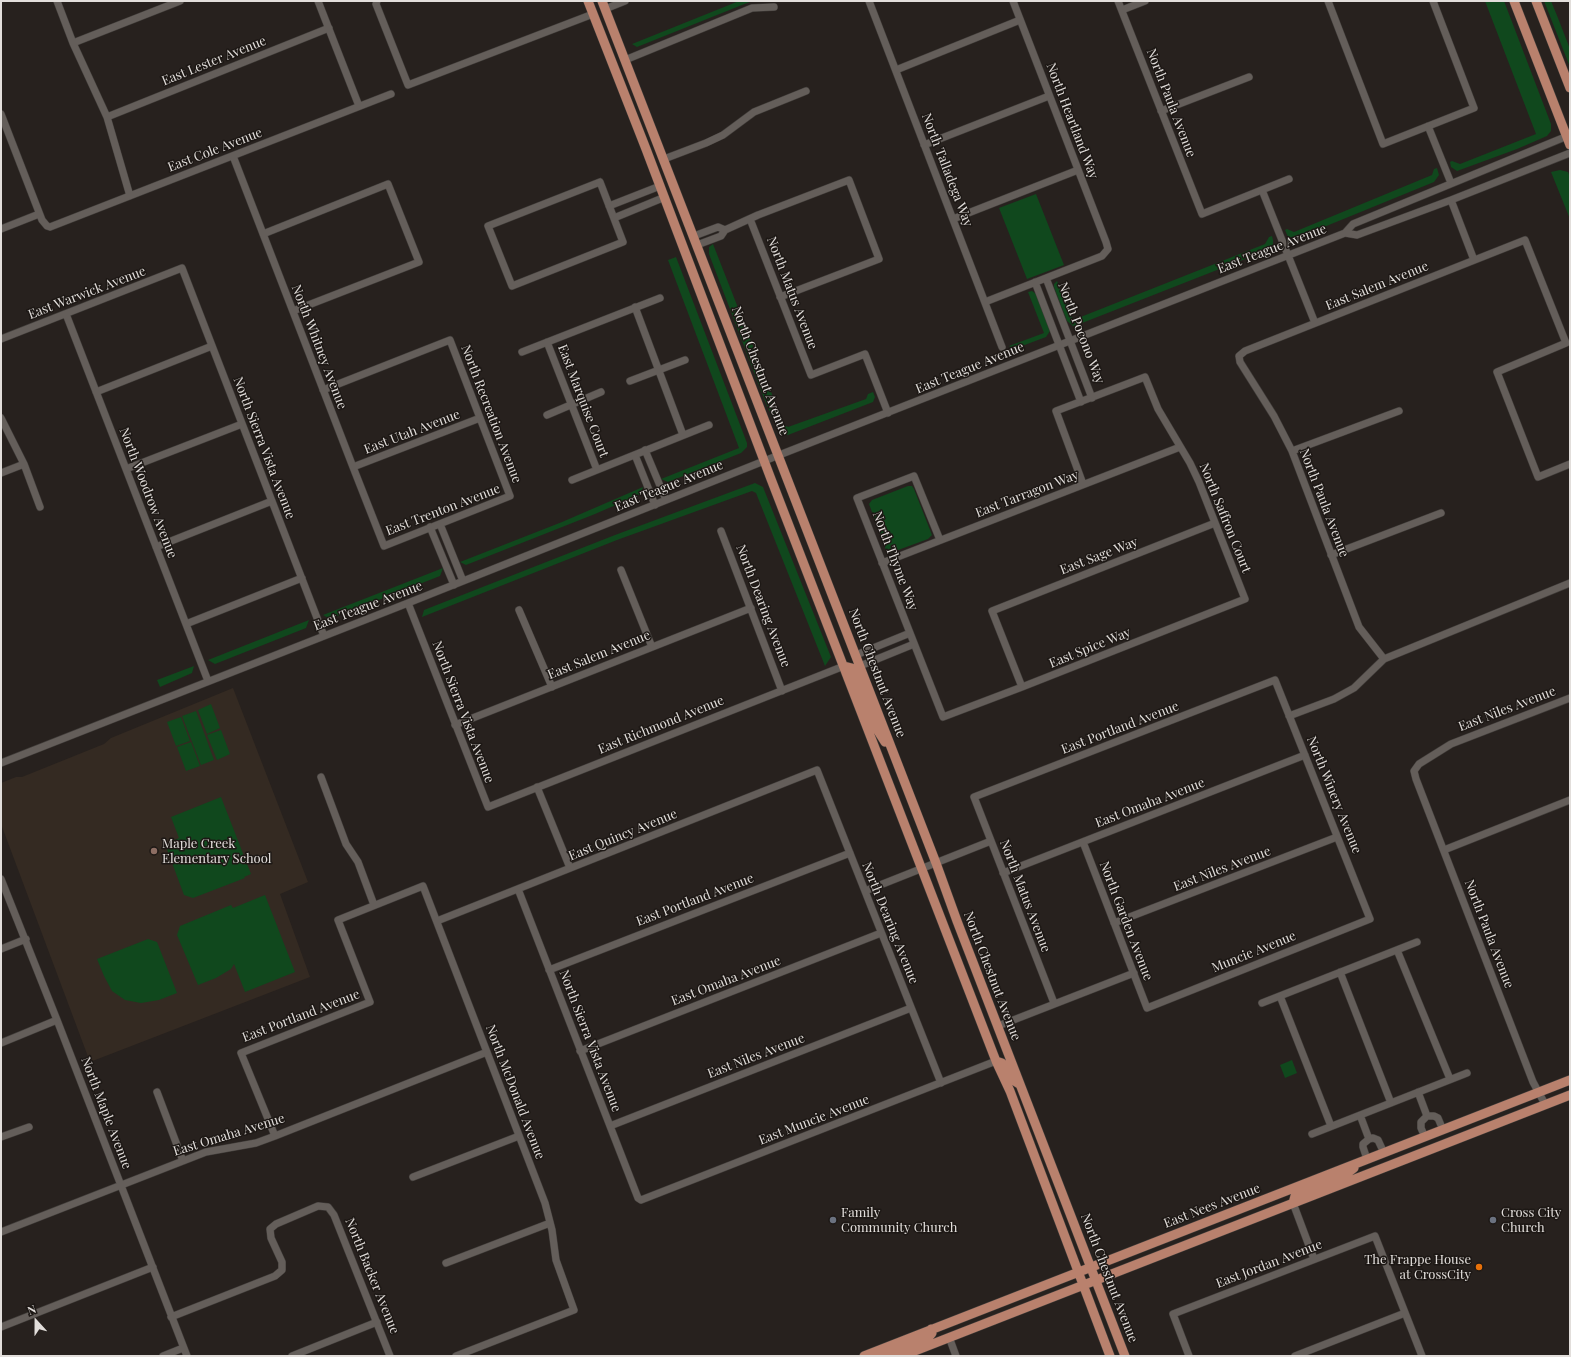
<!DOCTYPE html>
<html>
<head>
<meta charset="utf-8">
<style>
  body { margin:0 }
  #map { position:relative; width:1571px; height:1357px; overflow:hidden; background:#27211e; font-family:"Playfair Display",serif }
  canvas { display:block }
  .frame { position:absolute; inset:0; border:2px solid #e2dedb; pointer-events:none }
  .north { position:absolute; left:16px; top:1301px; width:40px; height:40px; -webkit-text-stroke:3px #1d1815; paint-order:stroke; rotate:339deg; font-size:11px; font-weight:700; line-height:16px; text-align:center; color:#e2dedb }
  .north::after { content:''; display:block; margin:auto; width:14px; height:18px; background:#e2dedb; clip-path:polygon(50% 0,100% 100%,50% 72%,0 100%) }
</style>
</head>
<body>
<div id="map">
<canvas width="1571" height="1357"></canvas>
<div class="frame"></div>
<div class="north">N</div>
</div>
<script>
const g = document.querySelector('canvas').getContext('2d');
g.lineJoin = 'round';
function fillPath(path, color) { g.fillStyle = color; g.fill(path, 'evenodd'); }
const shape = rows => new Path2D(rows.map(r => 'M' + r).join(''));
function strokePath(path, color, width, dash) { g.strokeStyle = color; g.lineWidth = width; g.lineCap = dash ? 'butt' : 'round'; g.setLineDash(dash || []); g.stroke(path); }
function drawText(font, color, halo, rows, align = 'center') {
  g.font = font + ' "Playfair Display",serif'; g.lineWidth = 3; g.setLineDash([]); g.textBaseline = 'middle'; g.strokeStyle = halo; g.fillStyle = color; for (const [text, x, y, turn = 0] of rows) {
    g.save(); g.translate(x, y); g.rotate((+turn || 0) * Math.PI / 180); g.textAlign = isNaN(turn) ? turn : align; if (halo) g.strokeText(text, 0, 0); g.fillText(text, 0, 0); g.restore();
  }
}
fillPath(shape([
  [233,688,308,882,280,894,310,977,90,1062,1,824,1,783,16,777,22,777,104,744,111,738]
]), '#342a22');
fillPath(shape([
  [739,1,752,1,637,47,632,44],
  [1485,1,1504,1,1551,124,1551,131,1547,136,1517,149,1457,171,1451,167,1450,162,1452,161,1460,164,1536,134],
  [1544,1,1551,1,1558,18,1570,49,1570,67],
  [1437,168,1439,175,1434,182,1297,238,1288,237,1285,230,1287,229,1294,232,1432,175,1434,169],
  [1560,170,1568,172,1570,177,1570,219,1551,172],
  [1036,194,1064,265,1027,279,999,208],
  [1272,236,1273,240,1273,245,1268,250,1077,325,1073,326,1067,321,1054,287,1054,284,1057,281,1073,320,1265,244,1269,237],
  [713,244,784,425,788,427,866,399,868,394,873,392,875,397,873,402,788,435,780,434,765,401,709,254,709,247],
  [676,257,747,443,747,447,741,453,668,482,661,479,739,448,668,260],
  [1032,291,1036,294,1050,331,1046,337,1014,349,1009,346,1044,333,1028,292],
  [755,483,763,487,831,657,825,666,756,493,752,491,617,540,422,617,424,610,615,535],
  [908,486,912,486,914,489,932,535,928,539,890,553,886,550,869,504,872,500],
  [643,487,641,494,595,514,466,565,460,562,562,522],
  [443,568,440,576,330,619,323,615],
  [309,620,306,628,215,664,208,660],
  [194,666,192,673,160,687,157,680],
  [211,704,220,728,207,734,198,710],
  [196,711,214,760,201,765,182,716],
  [181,717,190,741,176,746,167,722],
  [221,730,230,754,217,760,207,735],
  [191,742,200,766,186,771,177,747],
  [221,797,251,874,244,877,245,878,193,898,184,895,165,844,179,838,171,817],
  [265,895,295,972,245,992,234,964,231,969,216,978,198,985,177,935,180,926,231,905,233,908],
  [148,939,157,942,177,993,159,1000,141,1003,125,1000,112,991,104,976,97,959],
  [1292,1060,1297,1073,1285,1078,1280,1065]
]), '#10481d');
const minor = shape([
  [57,1,73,43,107,117,130,196],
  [318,1,359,106],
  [377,1,376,4,408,85,593,14],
  [869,1,1002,347],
  [1118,1,1202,214,1289,179],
  [1328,1,1383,144,1474,108,1433,1],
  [605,9,625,1],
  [1122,10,1145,1],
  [73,43,180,1],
  [625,60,752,8,774,7],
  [896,70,1020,20],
  [1161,111,1249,77],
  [1,114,42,220,47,226,50,227,391,94],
  [107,117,329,28],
  [1428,126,1451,183],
  [924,145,1049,96],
  [233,156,353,467,384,546,510,496,450,340,323,390],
  [664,159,706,143,723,135,754,112,806,91],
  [600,182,623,242,512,286,488,226,600,182],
  [1262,190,1315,323],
  [1451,200,1474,260],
  [609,206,660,186],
  [614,218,665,197],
  [750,219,811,375,865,354,888,413],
  [953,219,1078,170],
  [1,229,39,214],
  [1345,233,1357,235,1451,200,1570,153],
  [263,234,388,184,419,262,293,311],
  [694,236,718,227,725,230],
  [697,245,721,236,725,230,758,215,849,180,879,259,780,297],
  [1046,278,1092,398],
  [1035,282,1081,402],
  [985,302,1102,256,1108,249,1106,242,1013,1],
  [635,307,683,435],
  [66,314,208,681],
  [1,339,182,268,324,636],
  [547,342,597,470],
  [522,352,660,298],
  [630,381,685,360],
  [96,392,212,346],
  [547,415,601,392],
  [1,418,24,464,40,507],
  [645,450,666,500],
  [1292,451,1399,411],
  [635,455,655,505],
  [353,467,480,418],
  [126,469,242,424],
  [1,473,24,464],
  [572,480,709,425],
  [440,524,463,581],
  [430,527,454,585],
  [721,531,782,691],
  [940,540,914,476,857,498,943,717,1022,687,1245,599,1199,482,1190,463,1158,409,1145,377,1056,411,1083,484],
  [156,547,272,501],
  [1331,555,1441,513],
  [882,563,1180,447],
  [621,570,652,647],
  [408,603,488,807,844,666],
  [519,610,552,687],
  [186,624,302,578],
  [856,655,910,633],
  [1384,659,1359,627,1292,451,1274,416,1240,362,1239,356,1245,351,1525,240,1566,343,1497,372,1538,477,1570,464],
  [860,666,914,644],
  [1022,687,992,611,1215,523],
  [1289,716,1334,699,1354,688,1384,659,1570,583],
  [455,725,751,608],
  [1,763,408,603,764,461,1345,233,1353,224,1570,135],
  [321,777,346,844,358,862,374,905],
  [537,787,570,868],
  [1444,850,1570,800],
  [1003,873,1305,755],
  [1,879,57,1020,187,1356],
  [518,889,610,1126,638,1198,641,1200,996,1061],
  [865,891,991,841],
  [437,921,817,770,941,1083],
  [1114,923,1337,837],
  [1,949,26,939],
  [1397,950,1450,1079],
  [549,970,850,853],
  [1340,972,1391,1103],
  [1280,996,1331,1126],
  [1054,1003,974,797,1275,680,1370,919,1147,1008,1083,842],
  [1262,1003,1417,942],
  [998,1026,1134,973],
  [1,1043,57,1020],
  [580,1051,881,933],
  [157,1092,183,1161],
  [1418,1092,1427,1116],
  [1545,1104,1533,1082,1416,779,1414,771,1419,764,1451,744,1570,698],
  [1360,1115,1369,1139],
  [610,1126,911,1008],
  [1312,1134,1467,1073],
  [275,1136,241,1053,370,1002,338,920,423,886,545,1203,552,1230,556,1260,574,1310,456,1356],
  [1,1137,29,1127],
  [1425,1137,1421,1128,1421,1122,1427,1116,1434,1116,1438,1118,1443,1130],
  [1367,1159,1363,1147,1363,1144,1369,1139,1373,1138,1378,1140,1384,1153],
  [413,1177,519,1136],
  [1293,1203,1314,1259],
  [1,1232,206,1152,256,1143,275,1136,487,1052],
  [446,1263,550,1223],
  [171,1317,275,1276,282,1270,282,1262,271,1238,270,1229,276,1224,318,1206,328,1207,334,1215,390,1356],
  [1,1327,153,1267],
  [949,1337,956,1356],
  [163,1356,183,1348],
  [292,1356,377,1322],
  [1189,1356,1173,1314,1375,1236,1422,1356],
  [1295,1356,1405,1313]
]);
const major = shape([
  [588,1,646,149,771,479,996,1061,1010,1091,1110,1356],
  [602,1,936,863,957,921,1125,1356],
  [1514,1,1570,145],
  [1536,1,1570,88],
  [844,666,852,668,873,723,885,742],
  [996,1061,1002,1063,1005,1066,1011,1079,1019,1084],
  [1293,1203,1295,1196,1300,1193,1344,1176,1354,1168],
  [864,1356,1570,1080],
  [883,1356,927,1339,932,1333,931,1329],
  [902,1356,1570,1095]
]);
strokePath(minor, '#423e3b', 8);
strokePath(major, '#423e3b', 10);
strokePath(minor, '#645e5a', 7);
strokePath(major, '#b9816d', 9);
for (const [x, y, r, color] of [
  [154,851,4,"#8d6e63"],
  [833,1220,4,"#6b7280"],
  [1493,1220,4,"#6b7280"],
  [1479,1267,4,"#e8710a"]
]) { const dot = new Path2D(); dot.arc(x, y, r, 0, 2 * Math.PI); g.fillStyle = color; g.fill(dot); strokePath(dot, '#1d1815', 1.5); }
drawText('13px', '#e2dedb', '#1d1815', [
  ["East Lester Avenue",214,61,-22],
  ["North Paula Avenue",1171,103,69],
  ["North Heartland Way",1072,121,69],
  ["East Cole Avenue",215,150,-21],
  ["North Talladega Way",947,170,69],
  ["East Teague Avenue",1272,249,-21],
  ["East Salem Avenue",1377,286,-22],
  ["East Warwick Avenue",87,293,-21],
  ["North Matus Avenue",792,293,69],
  ["North Pocono Way",1081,333,69],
  ["North Whitney Avenue",319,347,69],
  ["East Teague Avenue",970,368,-22],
  ["North Chestnut Avenue",760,371,69],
  ["East Marquise Court",583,401,69],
  ["North Recreation Avenue",491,414,69],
  ["East Utah Avenue",412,432,-21],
  ["North Sierra Vista Avenue",264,448,69],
  ["East Teague Avenue",669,486,-22],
  ["North Woodrow Avenue",148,493,69],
  ["East Tarragon Way",1027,494,-21],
  ["North Paula Avenue",1324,503,69],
  ["East Trenton Avenue",443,510,-21],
  ["North Saffron Court",1225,518,68],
  ["East Sage Way",1099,556,-21],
  ["North Thyme Way",895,561,69],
  ["East Teague Avenue",368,606,-21],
  ["North Dearing Avenue",763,606,69],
  ["East Spice Way",1090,648,-22],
  ["East Salem Avenue",599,655,-22],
  ["North Chestnut Avenue",877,673,69],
  ["East Niles Avenue",1507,709,-21],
  ["North Sierra Vista Avenue",463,712,69],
  ["East Richmond Avenue",661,725,-22],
  ["East Portland Avenue",1120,728,-21],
  ["North Winery Avenue",1334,795,68],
  ["East Omaha Avenue",1150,803,-21],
  ["East Quincy Avenue",623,835,-22],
  ["East Niles Avenue",1222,869,-21],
  ["North Matus Avenue",1025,896,69],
  ["East Portland Avenue",695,900,-21],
  ["North Garden Avenue",1126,921,69],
  ["North Dearing Avenue",890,923,68],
  ["North Paula Avenue",1489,934,69],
  ["Muncie Avenue",1254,952,-22],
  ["North Chestnut Avenue",992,976,69],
  ["East Omaha Avenue",726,981,-21],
  ["East Portland Avenue",301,1016,-21],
  ["North Sierra Vista Avenue",590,1041,69],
  ["East Niles Avenue",756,1056,-21],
  ["North McDonald Avenue",515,1092,69],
  ["North Maple Avenue",106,1113,69],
  ["East Muncie Avenue",814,1120,-21],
  ["East Omaha Avenue",229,1135,-17],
  ["East Nees Avenue",1212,1206,-21],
  ["East Jordan Avenue",1269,1264,-21],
  ["North Backer Avenue",372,1276,68],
  ["North Chestnut Avenue",1109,1278,69]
]);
drawText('13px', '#e2dedb', '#1d1815', [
  ["Maple Creek",162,844],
  ["Elementary School",162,859],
  ["Family",841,1213],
  ["Community Church",841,1228],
  ["Cross City",1501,1213],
  ["Church",1501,1228],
  ["The Frappe House",1471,1260,"right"],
  ["at CrossCity",1471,1275,"right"]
], 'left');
</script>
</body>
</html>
